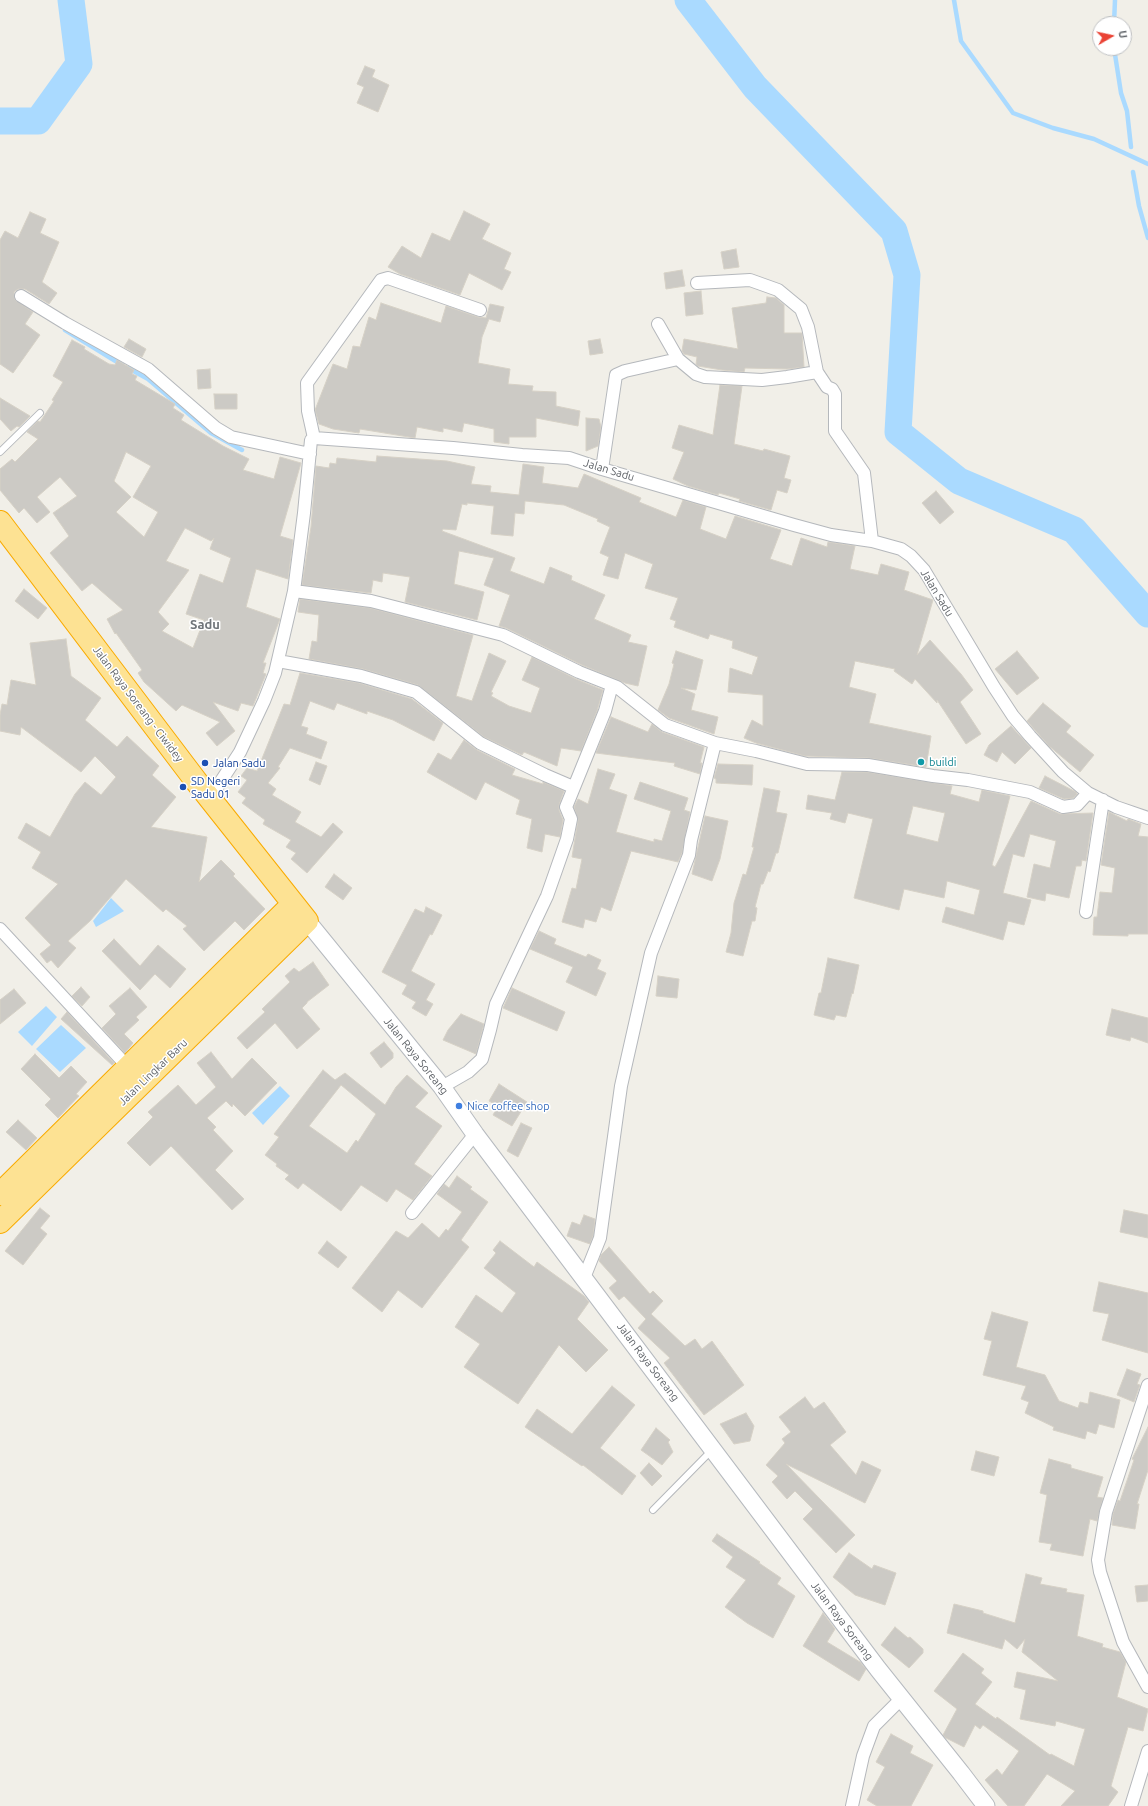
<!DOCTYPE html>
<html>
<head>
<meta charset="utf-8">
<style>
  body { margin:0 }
  #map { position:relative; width:1148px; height:1806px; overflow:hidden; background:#f1efe8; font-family:Ubuntu,sans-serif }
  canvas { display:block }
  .north { position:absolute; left:1092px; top:16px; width:40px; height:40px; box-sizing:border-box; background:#fff; border:1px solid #bfc1c3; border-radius:50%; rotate:81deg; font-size:11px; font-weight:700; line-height:16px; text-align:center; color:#5f6368 }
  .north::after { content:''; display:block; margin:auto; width:14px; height:18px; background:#ea4335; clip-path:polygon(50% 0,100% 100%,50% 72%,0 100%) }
</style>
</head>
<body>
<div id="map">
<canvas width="1148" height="1806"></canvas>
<div class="north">U</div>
</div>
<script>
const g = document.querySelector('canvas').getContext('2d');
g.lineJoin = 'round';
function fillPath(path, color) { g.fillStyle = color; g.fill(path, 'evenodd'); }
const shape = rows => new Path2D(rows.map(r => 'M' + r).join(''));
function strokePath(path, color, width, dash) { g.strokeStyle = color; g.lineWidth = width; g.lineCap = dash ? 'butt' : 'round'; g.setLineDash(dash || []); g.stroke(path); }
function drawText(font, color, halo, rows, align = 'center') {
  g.font = font + ' Ubuntu,sans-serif'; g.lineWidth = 3; g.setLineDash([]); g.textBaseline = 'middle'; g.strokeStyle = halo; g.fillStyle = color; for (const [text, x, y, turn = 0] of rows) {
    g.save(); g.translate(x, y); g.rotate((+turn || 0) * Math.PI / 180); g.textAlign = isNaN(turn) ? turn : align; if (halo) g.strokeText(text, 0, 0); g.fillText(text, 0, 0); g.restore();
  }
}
fillPath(shape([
  [111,898,124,911,96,927,93,921],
  [46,1006,57,1017,32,1046,18,1032],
  [61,1025,86,1048,60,1072,36,1049],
  [280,1086,290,1096,263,1125,252,1113]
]), '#aadaff');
strokePath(shape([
  [954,0,961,41,1013,113,1053,128,1094,139,1148,164],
  [1114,24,1115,0],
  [1114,48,1121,93,1127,111,1131,147],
  [1133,172,1139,206,1148,238],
  [65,330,122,365],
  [128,368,148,379,211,433,242,450]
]), '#aadaff', 4.5);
strokePath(shape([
  [688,0,755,87,894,231,907,275,898,432,959,481,1074,530,1148,614],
  [0,121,38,121,79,64,71,0]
]), '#aadaff', 27);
const building = shape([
  [365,66,375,70,372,77,389,85,378,112,357,103,364,87,357,84,365,66],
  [464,211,490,224,482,239,511,253,504,269,511,272,502,290,469,273,460,295,400,274,388,267,402,246,421,258,432,233,450,241,464,211],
  [30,212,46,219,40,233,59,242,42,282,57,293,49,304,25,289,18,289,14,292,15,300,33,312,25,324,40,335,13,373,0,364,0,240,5,231,18,238,30,212],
  [736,249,739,267,724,269,721,252,736,249],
  [682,270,685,286,666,289,664,273,682,270],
  [701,291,703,314,686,316,684,293,701,291],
  [767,297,776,298,784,305,784,333,802,333,804,367,787,369,745,368,744,372,722,370,698,366,696,364,697,357,684,354,682,351,684,339,738,349,732,308,766,303,767,297],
  [381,303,441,323,446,306,478,317,486,318,490,304,504,307,500,322,489,319,482,337,478,363,510,369,508,384,533,386,532,391,556,392,556,406,580,411,578,426,536,418,536,437,509,437,509,444,494,442,494,429,464,423,462,432,443,428,443,432,417,427,415,438,360,429,359,433,333,429,319,424,315,410,333,364,347,369,353,346,360,347,369,317,376,320,381,303],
  [129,339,146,349,142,357,124,347,129,339],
  [600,339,603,353,590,355,588,341,600,339],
  [72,340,85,347,84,349,109,364,115,365,117,360,134,370,132,374,137,376,135,380,175,404,173,408,184,415,181,420,223,446,249,459,243,470,274,479,280,457,301,463,280,536,293,540,288,579,256,569,246,607,280,619,263,663,266,663,263,673,266,674,253,706,241,703,238,711,213,702,235,731,217,746,206,733,220,722,182,705,176,711,144,682,138,673,142,670,116,633,115,634,107,619,123,610,92,583,82,591,50,553,69,536,53,513,77,496,60,477,37,497,50,512,37,523,24,508,19,513,0,490,0,469,12,459,15,462,38,439,27,432,38,421,40,422,54,401,52,400,63,382,53,376,72,340],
  [126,452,151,466,133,497,158,512,144,537,116,512,131,497,114,481,126,452],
  [185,528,211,541,214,538,210,549,231,558,223,583,200,574,186,614,204,620,193,648,162,631,169,624,158,612,189,570,166,561,185,528],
  [210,369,211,388,198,389,197,370,210,369],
  [720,385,742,386,734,444,763,451,764,449,790,456,784,478,791,480,787,493,777,490,771,510,739,501,740,499,719,493,718,495,688,486,673,479,684,452,672,448,679,425,713,435,720,385],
  [214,394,237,394,237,409,215,409,214,394],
  [0,398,30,416,19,427,17,426,11,431,0,419,0,398],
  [586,418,599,419,601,427,598,446,586,451,586,418],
  [377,456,447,461,475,467,471,484,491,486,490,492,519,495,523,464,544,467,542,483,578,488,584,474,641,498,639,502,676,517,683,500,706,507,700,529,726,539,735,516,781,530,770,559,792,566,801,538,827,547,828,542,855,546,850,569,878,575,881,564,909,572,904,590,933,600,917,655,930,640,961,674,973,690,960,702,981,734,966,744,937,700,937,703,915,679,912,684,894,671,895,669,855,661,849,687,876,694,869,723,931,736,926,767,869,758,805,756,756,743,744,738,752,720,763,726,763,695,728,692,730,668,752,675,758,657,732,648,733,641,710,634,708,639,674,627,676,621,670,619,678,598,645,588,653,564,625,553,618,579,603,575,609,557,600,553,610,527,597,521,598,519,564,505,525,501,524,514,515,513,513,536,491,534,494,506,467,503,467,505,462,504,456,530,443,529,442,531,515,558,510,571,544,584,550,567,572,576,571,580,605,595,594,619,631,635,628,642,647,646,638,686,625,683,582,665,506,628,499,626,510,595,484,585,494,558,459,551,454,584,484,592,477,620,405,602,410,577,383,573,382,582,373,580,371,593,302,585,311,527,316,466,329,468,330,463,336,464,337,458,376,462,377,456],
  [936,491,954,512,940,524,922,503,936,491],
  [24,589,47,608,38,619,15,601,24,589],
  [300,599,370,608,473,635,456,696,472,701,489,653,506,661,491,692,493,693,491,696,509,706,531,713,540,688,522,680,532,657,576,679,603,690,597,711,581,751,561,748,557,766,524,752,522,755,484,737,418,685,363,669,309,659,312,641,317,642,319,615,298,612,300,599],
  [66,639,71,676,101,698,85,720,117,747,127,736,159,766,152,775,176,797,151,827,207,837,199,882,221,860,235,874,233,876,265,909,244,930,235,921,204,951,183,929,187,926,166,909,163,912,126,879,90,921,68,941,76,948,58,968,51,960,47,963,40,954,51,945,25,918,58,884,32,868,41,852,18,838,26,823,50,837,75,794,85,782,101,795,116,777,95,756,81,772,21,727,20,735,0,731,0,715,2,704,7,705,11,680,36,685,30,643,66,639],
  [676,651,703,660,696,690,681,688,695,694,691,710,718,717,714,734,669,718,658,710,669,684,674,664,672,663,676,651],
  [1017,651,1039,678,1017,695,995,669,1017,651],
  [300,673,359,683,412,699,443,723,434,741,393,720,367,711,367,714,337,703,334,710,310,701,301,726,308,728,306,734,327,742,321,759,290,748,278,767,280,768,268,783,276,789,272,795,301,812,295,822,321,837,333,823,343,832,307,873,291,859,296,853,286,847,291,840,263,824,265,820,242,803,246,798,238,792,247,780,241,776,247,768,257,771,284,704,290,705,300,673],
  [1043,703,1071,726,1066,732,1094,755,1080,772,1049,746,1027,721,1043,703],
  [611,717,648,732,652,724,662,732,704,747,700,763,702,763,700,774,674,766,675,763,596,753,611,717],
  [1011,726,1031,748,1015,764,1002,752,997,762,984,755,989,745,1011,726],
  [464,740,477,750,515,769,512,775,543,784,543,782,564,791,559,805,559,810,563,820,560,837,545,834,542,852,527,848,532,819,516,814,520,800,485,782,476,800,427,772,438,753,451,760,464,740],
  [316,762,327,766,320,785,309,780,316,762],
  [718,764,753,765,752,785,716,783,716,779,714,778,718,764],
  [598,769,615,774,609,789,627,795,616,832,654,842,654,839,662,841,671,811,634,799,640,782,688,798,684,810,690,812,682,853,678,862,631,851,611,911,601,907,596,922,585,919,583,928,562,922,572,888,576,889,582,859,572,857,578,820,574,807,578,799,588,804,598,769],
  [842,772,867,772,952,786,950,794,979,802,982,790,1010,796,992,865,995,867,1031,801,1060,814,1093,813,1086,861,1082,860,1081,866,1076,866,1069,898,1046,893,1045,901,1027,897,1034,864,1050,868,1056,841,1030,834,1024,857,1013,854,1003,893,1031,900,1024,925,1008,921,1003,940,942,922,946,907,974,915,980,890,947,881,944,898,904,889,899,910,854,898,873,819,848,813,845,823,830,819,832,813,806,809,808,795,835,800,842,772],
  [913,806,945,813,938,842,906,834,913,806],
  [1045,776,1076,792,1077,794,1073,798,1064,799,1039,788,1045,776],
  [764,788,780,791,776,812,787,814,778,853,776,853,770,872,768,871,763,884,761,884,755,907,757,908,755,921,752,921,743,956,726,952,731,933,734,903,743,874,746,875,754,847,752,847,764,788],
  [1109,812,1127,821,1128,819,1141,824,1138,836,1148,837,1148,934,1128,934,1128,936,1093,935,1094,917,1097,917,1100,892,1112,893,1115,868,1101,865,1109,812],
  [705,816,728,821,720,859,712,881,692,874,705,816],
  [334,874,352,888,343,900,325,887,334,874],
  [426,907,442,915,432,935,430,934,411,971,435,984,426,1000,433,1004,426,1016,412,1008,416,1002,402,994,407,985,382,972,415,909,424,913,426,907],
  [539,931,556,939,554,944,586,957,588,954,601,960,597,969,606,973,596,996,566,982,573,967,530,949,539,931],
  [114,939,140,966,158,945,186,969,170,988,155,974,140,990,102,951,114,939],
  [828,958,859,965,853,994,852,993,846,1017,836,1015,834,1020,814,1015,819,993,821,993,828,958],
  [313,962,329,985,307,1002,307,1003,302,1008,320,1029,297,1049,275,1023,247,1049,237,1038,265,1012,262,1009,290,982,285,976,294,968,299,972,313,962],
  [658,976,679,979,677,998,656,996,658,976],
  [81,987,90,997,82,1006,72,996,81,987],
  [130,988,147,1007,136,1017,139,1020,124,1034,133,1043,125,1053,102,1028,116,1014,109,1006,130,988],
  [512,988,565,1012,557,1031,503,1008,512,988],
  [14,989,26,1003,0,1024,0,1000,14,989],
  [1112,1009,1148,1018,1148,1043,1131,1037,1130,1041,1106,1035,1112,1009],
  [67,1012,114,1063,112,1065,61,1019,67,1012],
  [461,1014,484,1024,476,1054,443,1040,448,1030,461,1014],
  [384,1042,393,1053,393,1058,381,1068,370,1053,384,1042],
  [211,1052,232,1079,252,1058,277,1083,245,1116,233,1104,232,1107,226,1101,207,1118,216,1127,213,1130,233,1151,215,1170,244,1199,232,1210,171,1146,150,1166,127,1143,153,1117,148,1112,178,1085,196,1105,216,1087,197,1063,211,1052],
  [35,1054,59,1078,71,1066,87,1082,76,1094,79,1096,58,1118,45,1105,51,1099,21,1069,35,1054],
  [323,1070,335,1080,345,1073,385,1105,396,1087,407,1075,428,1093,415,1107,442,1126,414,1164,432,1176,413,1200,396,1189,387,1202,361,1185,341,1211,303,1183,298,1189,285,1179,289,1175,276,1166,277,1164,265,1155,279,1137,274,1134,323,1070],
  [341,1085,376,1114,358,1142,356,1140,347,1153,309,1126,341,1085],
  [499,1084,527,1102,512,1126,493,1115,498,1106,489,1101,499,1084],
  [18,1120,37,1138,26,1150,6,1132,18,1120],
  [521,1123,532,1128,518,1157,507,1151,521,1123],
  [457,1176,472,1187,470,1189,488,1202,461,1240,469,1247,422,1308,398,1290,382,1312,352,1288,396,1231,408,1238,422,1223,439,1238,446,1229,448,1231,462,1212,437,1194,444,1184,449,1188,457,1176],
  [40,1208,50,1216,40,1228,47,1234,23,1265,5,1251,40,1208],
  [1124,1210,1148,1215,1148,1238,1120,1232,1124,1210],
  [584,1215,595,1219,593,1236,590,1244,567,1236,572,1222,580,1225,584,1215],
  [327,1241,347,1257,338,1268,318,1253,327,1241],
  [500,1241,534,1267,537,1262,584,1296,589,1302,577,1319,608,1350,586,1372,559,1345,518,1404,464,1367,480,1344,455,1327,476,1295,502,1313,516,1293,484,1268,496,1253,493,1250,500,1241],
  [609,1247,650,1294,653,1291,663,1301,651,1314,685,1346,695,1339,702,1349,712,1341,744,1385,704,1415,664,1363,670,1358,638,1328,646,1319,624,1296,619,1300,609,1288,617,1281,599,1261,601,1255,609,1247],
  [1099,1282,1148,1293,1148,1353,1102,1340,1109,1314,1093,1311,1099,1282],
  [992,1312,1028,1322,1016,1367,1045,1375,1059,1401,1078,1408,1080,1402,1088,1404,1090,1392,1120,1400,1114,1428,1099,1424,1096,1434,1087,1431,1085,1439,1053,1430,1054,1427,1025,1413,1029,1402,1021,1399,1026,1386,983,1375,992,1341,984,1339,992,1312],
  [1127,1369,1141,1374,1137,1384,1140,1385,1134,1402,1117,1395,1127,1369],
  [612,1386,635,1405,600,1448,636,1476,622,1495,583,1465,582,1466,525,1427,537,1409,572,1434,612,1386],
  [805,1397,814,1409,824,1402,846,1432,830,1445,856,1475,862,1461,881,1470,865,1503,786,1464,855,1535,836,1553,803,1519,813,1509,795,1491,787,1499,772,1482,778,1476,766,1465,785,1443,782,1439,791,1432,779,1417,805,1397],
  [746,1413,754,1426,750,1441,734,1444,720,1424,746,1413],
  [1148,1427,1148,1470,1137,1504,1139,1504,1135,1529,1112,1525,1113,1514,1118,1500,1120,1501,1134,1460,1132,1459,1148,1427],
  [656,1428,670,1440,668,1442,673,1452,662,1465,641,1450,656,1428],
  [976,1451,999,1457,994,1476,971,1470,976,1451],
  [1049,1459,1071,1465,1071,1468,1103,1477,1097,1497,1103,1498,1097,1521,1090,1519,1083,1556,1050,1550,1052,1544,1039,1542,1047,1495,1040,1493,1049,1459],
  [649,1463,662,1476,652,1486,640,1473,649,1463],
  [717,1534,760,1562,759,1563,781,1578,777,1584,795,1596,773,1638,747,1623,725,1607,746,1580,726,1567,733,1557,712,1541,717,1534],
  [849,1553,872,1569,874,1565,896,1573,885,1605,855,1595,833,1577,849,1553],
  [1026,1574,1042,1578,1040,1584,1067,1589,1066,1592,1084,1595,1077,1636,1103,1644,1102,1647,1120,1652,1126,1662,1117,1697,1148,1709,1143,1731,1128,1727,1111,1786,1118,1792,1108,1806,1061,1806,1075,1791,1047,1774,1024,1806,1008,1806,985,1780,997,1769,1002,1775,1019,1751,983,1725,980,1729,975,1725,964,1747,946,1738,943,1735,957,1709,934,1691,963,1653,984,1669,981,1673,992,1682,975,1704,996,1719,997,1717,1050,1755,1051,1754,1074,1766,1085,1729,1056,1721,1055,1726,1020,1719,1026,1690,1014,1687,1017,1672,1058,1681,1022,1652,1025,1639,1017,1649,1005,1639,1002,1649,947,1633,954,1604,983,1611,983,1613,1015,1623,1026,1574],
  [1148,1585,1148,1601,1137,1602,1135,1586,1148,1585],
  [823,1613,835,1629,827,1642,860,1662,866,1669,859,1681,803,1646,823,1613],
  [895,1627,908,1638,910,1637,923,1649,923,1653,909,1668,881,1645,895,1627],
  [891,1734,913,1746,910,1753,933,1765,911,1806,877,1806,867,1800,885,1767,876,1762,891,1734]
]);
fillPath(building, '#cccac5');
strokePath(building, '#d6d1c6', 1);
const lane = shape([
  [0,452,40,413],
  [653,1510,712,1450]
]);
const street = shape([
  [697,283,750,280,778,290,801,309,808,327,817,372,827,387,832,389,835,394,835,431,864,473,872,541],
  [21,296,65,323,148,369,216,428,231,437,310,454],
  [658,324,678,359,696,374,705,377,762,380,787,377,817,372],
  [314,438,308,411,307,383,381,280,388,278,480,310],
  [602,469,616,375,625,371,678,359],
  [294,591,371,601,503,635,579,672,617,687,665,725,715,743,756,751,807,764,868,765,933,776,968,780,1030,792,1063,807,1077,805,1088,793],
  [278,661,361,676,416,692,480,743,545,775,573,787],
  [210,798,240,752,264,701,275,673,294,591,304,513,311,440,314,438,453,448,522,455,569,458,602,469,794,525,831,535,872,541,901,549,911,556,924,570,994,687,1013,716,1030,736,1063,772,1088,793,1116,807,1148,818],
  [1086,912,1103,800],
  [0,929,128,1067],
  [442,1087,468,1072,482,1059,490,1030,496,1004,547,896,567,839,571,819,566,807,605,711,612,685],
  [412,1213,475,1134],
  [584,1278,600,1238,621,1086,651,953,689,855,691,840,715,743],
  [1148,1385,1106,1512,1098,1560,1100,1572,1123,1642,1148,1687],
  [852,1806,863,1756,874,1726,902,1698],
  [1131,1806,1148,1751]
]);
const secondary = shape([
  [307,921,442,1087,475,1134,878,1669,961,1773,986,1806]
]);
const highway = shape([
  [0,522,196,781,307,921,0,1222],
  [0,1194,293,904]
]);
strokePath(lane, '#b5b8bc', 8);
strokePath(street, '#b5b8bc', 14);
strokePath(secondary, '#b6babf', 19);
strokePath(highway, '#f9ab00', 24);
strokePath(lane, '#fff', 6);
strokePath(street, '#fff', 12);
strokePath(secondary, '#fff', 17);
strokePath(highway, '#fde293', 22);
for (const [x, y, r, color] of [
  [921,762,4,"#0f9aa8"],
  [205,763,4,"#1a4fb4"],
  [183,787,4,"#1a4fb4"],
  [459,1106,4,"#3f7fe0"]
]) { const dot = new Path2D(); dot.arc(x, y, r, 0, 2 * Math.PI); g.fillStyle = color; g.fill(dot); strokePath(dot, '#fff', 1.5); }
drawText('11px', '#5f6368', '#fff', [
  ["Jalan Sadu",609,470,17],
  ["Jalan Sadu",937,593,59],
  ["Jalan Raya Soreang - Ciwidey",138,704,53],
  ["Jalan Raya Soreang",416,1056,51],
  ["Jalan Lingkar Baru",153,1072,-44],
  ["Jalan Raya Soreang",648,1362,53],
  ["Jalan Raya Soreang",842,1621,53]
]);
drawText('11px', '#0d838f', '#fff', [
  ["buildi",929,762]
], 'left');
drawText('11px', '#164399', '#fff', [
  ["Jalan Sadu",213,763],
  ["SD Negeri",191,781],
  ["Sadu 01",191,794]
], 'left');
drawText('11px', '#366cbe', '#fff', [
  ["Nice coffee shop",467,1106]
], 'left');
drawText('bold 13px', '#70757a', '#fff', [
  ["Sadu",205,625]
]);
</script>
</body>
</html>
